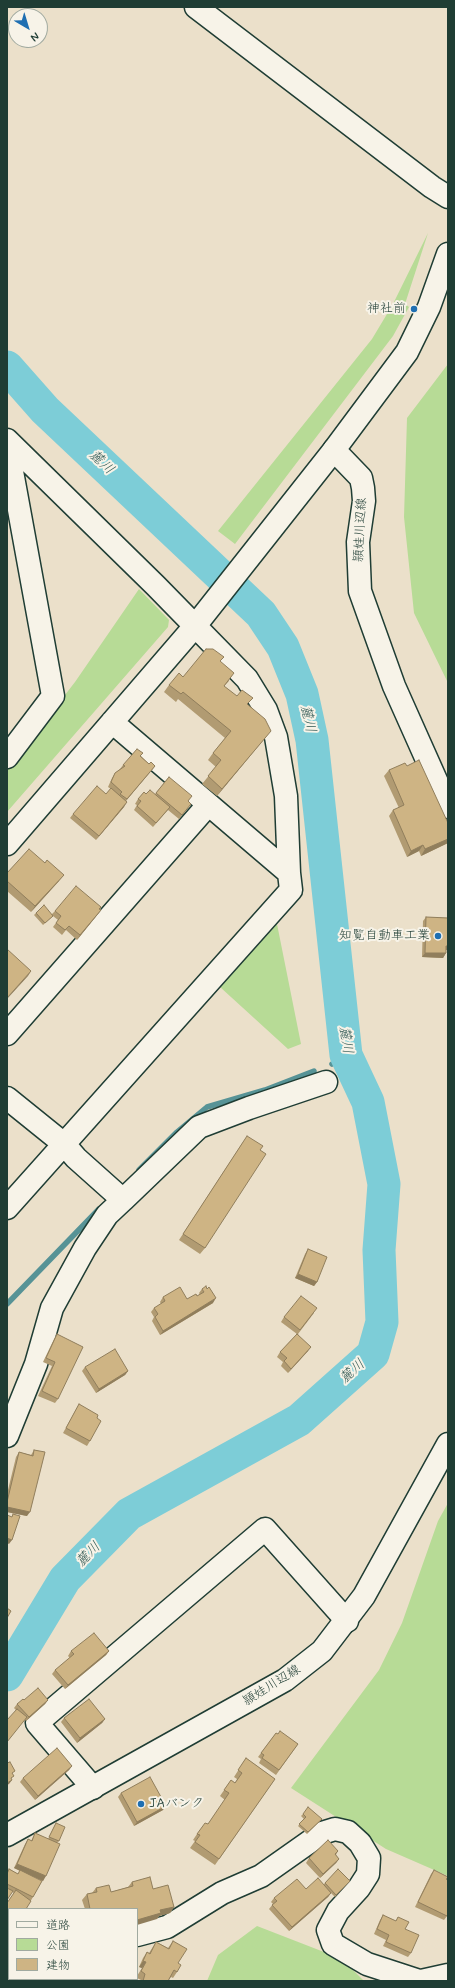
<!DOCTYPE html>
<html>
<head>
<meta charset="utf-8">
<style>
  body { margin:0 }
  #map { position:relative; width:455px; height:1988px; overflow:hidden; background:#ebe0ca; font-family:Mynerve,"Klee One",sans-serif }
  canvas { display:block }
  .frame { position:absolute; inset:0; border:8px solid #1f3d34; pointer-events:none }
  .legend { position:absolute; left:8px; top:1908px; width:130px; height:72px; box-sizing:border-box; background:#f7f3e8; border:1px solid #a1aaa0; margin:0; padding:5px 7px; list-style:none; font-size:12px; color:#1f3d34 }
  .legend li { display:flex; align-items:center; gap:8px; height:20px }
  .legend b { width:20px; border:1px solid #a1aaa0 }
  .north { position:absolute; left:8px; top:8px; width:40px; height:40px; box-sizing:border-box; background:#f7f3e8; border:1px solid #a1aaa0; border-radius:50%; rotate:142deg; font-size:11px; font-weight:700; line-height:16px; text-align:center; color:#1f3d34 }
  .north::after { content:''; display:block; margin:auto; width:14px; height:18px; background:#1f6fb2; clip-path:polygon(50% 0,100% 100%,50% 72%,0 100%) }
</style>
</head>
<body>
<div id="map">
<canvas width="455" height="1988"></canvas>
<div class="frame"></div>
<ul class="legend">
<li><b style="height:5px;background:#f7f3e8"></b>道路</li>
<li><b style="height:11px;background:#b7db96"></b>公園</li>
<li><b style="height:11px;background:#ceb484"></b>建物</li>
</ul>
<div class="north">N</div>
</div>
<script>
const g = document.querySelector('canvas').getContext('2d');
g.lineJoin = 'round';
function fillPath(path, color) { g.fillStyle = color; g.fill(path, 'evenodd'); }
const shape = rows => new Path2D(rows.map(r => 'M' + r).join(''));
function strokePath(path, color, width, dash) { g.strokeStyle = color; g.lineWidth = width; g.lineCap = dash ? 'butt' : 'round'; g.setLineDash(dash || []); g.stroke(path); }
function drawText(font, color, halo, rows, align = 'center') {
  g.font = font + ' Mynerve,"Klee One",sans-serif'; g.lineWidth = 4; g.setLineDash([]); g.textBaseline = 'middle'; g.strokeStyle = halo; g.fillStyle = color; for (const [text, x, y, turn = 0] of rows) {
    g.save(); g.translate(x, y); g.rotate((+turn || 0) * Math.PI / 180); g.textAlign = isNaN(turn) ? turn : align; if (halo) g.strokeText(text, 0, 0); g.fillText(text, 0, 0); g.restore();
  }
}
fillPath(shape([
  [428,233,405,304,409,307,393,336,235,544,218,531,372,339,393,304],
  [448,364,448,683,414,613,404,517,407,418],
  [139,589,169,620,168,627,7,812,7,770,75,682],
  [277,924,301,1044,288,1049,220,987],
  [448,1503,448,1876,386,1849,291,1788,379,1670,402,1623,438,1521],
  [257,1926,342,1959,364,1981,207,1981,218,1955]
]), '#b7db96');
strokePath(shape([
  [332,1064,346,1055],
  [139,1170,177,1132,207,1107,265,1090,314,1071],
  [7,1304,99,1209]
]), '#579396', 5.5);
strokePath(shape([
  [7,367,45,410,261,614,283,647,302,694,312,740,346,1055,368,1102,384,1184,379,1250,382,1322,373,1354,299,1420,129,1514,65,1579,7,1675]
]), '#7dcdd7', 33);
const minor = shape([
  [196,7,432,187,448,197],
  [7,440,156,586,247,679,266,710,276,737,286,796,289,873],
  [7,444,53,696,7,757],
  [7,844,195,626,334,450],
  [7,1034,208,805],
  [7,1098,64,1144,76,1158,123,1200,107,1215,85,1248,52,1308,36,1364,7,1436],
  [123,1200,199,1127,249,1108,326,1082],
  [7,1208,291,890,289,873,112,722],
  [93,1788,37,1723,265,1529,347,1621],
  [137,1935,167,1927,222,1893,261,1876,322,1833,335,1829,348,1832,360,1843,369,1858,368,1874,359,1888,338,1911,328,1930,333,1944,367,1964,419,1981],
  [7,1974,9,1973],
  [421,1981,448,1975]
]);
const major = shape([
  [448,254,429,307,407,352,334,450,361,478,363,488,364,501,358,542,360,591,394,686,448,807],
  [7,1835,285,1680,322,1651,364,1596,448,1444]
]);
strokePath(minor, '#1f3d34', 25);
strokePath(major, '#1f3d34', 25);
strokePath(minor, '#f7f3e8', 22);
strokePath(major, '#f7f3e8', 22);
fillPath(shape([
  [220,662,229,681,224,686,248,705,265,738,217,796,202,784,216,767,208,760,213,753,225,738,178,699,176,702,164,692,169,685,183,677],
  [141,756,149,764,155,766,126,801,124,807,96,840,70,818,73,814,106,794,111,789,108,787,112,778,115,773,120,769,123,765],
  [407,766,448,823,448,843,421,856,419,851,407,857,389,816,393,810,399,808,384,776,389,770],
  [169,777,188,801,191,804,179,819,168,810,153,827,134,810,137,805,135,804,138,799,146,794,155,794],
  [7,873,59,881,31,912,7,891],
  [101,907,100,909,101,910,98,914,77,940,66,930,62,935,53,927,58,920,53,916,43,925,34,915,36,913,52,914,55,911],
  [426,917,448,918,448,950,446,950,446,953,443,958,422,957,423,921],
  [243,1142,205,1248,200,1254,179,1240],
  [308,1249,317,1282,314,1286,295,1278,305,1254],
  [202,1289,213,1303,160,1335,152,1321,154,1317,151,1312,154,1308,161,1304,160,1302,163,1297,187,1299,197,1296,200,1295,199,1293],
  [314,1313,298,1334,308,1351,288,1373,281,1366,283,1362,277,1357,280,1352,297,1334,281,1322,284,1317],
  [57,1334,58,1399,55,1403,38,1396,52,1366,43,1362,54,1339],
  [85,1367,128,1371,125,1375,96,1393,82,1371],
  [79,1404,97,1418,90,1441,87,1446,63,1433],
  [34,1450,27,1516,7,1512,7,1494,16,1457,19,1452,31,1455],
  [71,1651,109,1651,106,1655,65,1689,52,1674,55,1670,70,1658,68,1656],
  [24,1700,48,1700,45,1704,26,1721,14,1708,17,1704],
  [64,1718,105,1719,102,1723,77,1743,61,1722],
  [276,1733,298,1744,276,1775,259,1763,261,1759,258,1757],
  [246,1758,275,1779,215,1865,190,1848,195,1841,193,1840,197,1834,208,1824,225,1800,220,1796,231,1780,235,1783,237,1779,234,1777],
  [72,1766,69,1770,35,1800,20,1782,23,1778],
  [121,1793,166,1806,163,1810,134,1826,118,1797],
  [303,1814,322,1819,307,1834,298,1826,304,1819,301,1816],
  [56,1823,59,1841,57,1843,43,1881,34,1877,33,1897,26,1909,9,1909,9,1925,7,1924,7,1903,14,1893,12,1892,7,1900,7,1873,9,1869,18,1874,20,1871,14,1868,25,1844,28,1839,31,1841,35,1833,48,1839],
  [338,1851,336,1855,339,1859,336,1863,320,1878,306,1863,309,1858],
  [434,1870,447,1880,447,1916,444,1920,415,1907,431,1874],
  [350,1881,335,1897,328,1890,331,1893,328,1897,289,1931,269,1909,273,1904,271,1902,274,1898,323,1885,325,1883],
  [132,1882,153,1889,174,1907,170,1913,159,1916,157,1919,137,1909,85,1909,82,1900,87,1894,92,1893,96,1888,111,1892,128,1887],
  [383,1915,396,1921,398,1917,405,1929,411,1953,408,1957,383,1946,386,1940,374,1934,380,1920],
  [173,1941,178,1963,177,1972,173,1978,171,1977,168,1981,141,1981,141,1980,137,1978,137,1976,142,1968,139,1967,143,1958,147,1952,149,1953,156,1942,168,1948]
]), '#b19b72');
fillPath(shape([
  [271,731,265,738,217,796,222,789],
  [155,766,152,770,124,803,127,799],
  [127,802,124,807,96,840,99,836],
  [448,839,448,843,421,856,425,849],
  [423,845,419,851,407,857,411,851],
  [64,875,59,881,31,912,35,906],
  [101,910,98,914,77,940,80,935],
  [446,946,448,946,448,950,443,950],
  [425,953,446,953,443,958,422,957],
  [31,971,28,976,7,999,7,998],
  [298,1274,317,1282,314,1286,295,1278],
  [216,1298,213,1303,160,1335,163,1331],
  [311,1347,308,1351,288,1373,291,1369],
  [128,1371,125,1375,96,1393,99,1389],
  [7,1507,30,1512,27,1516,7,1512],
  [7,1538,12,1540,9,1544,7,1543],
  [109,1651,106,1655,65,1689,68,1685],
  [48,1700,45,1704,26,1721,29,1717],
  [105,1719,102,1723,77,1743,80,1738],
  [72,1766,69,1770,35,1800,38,1796],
  [12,1780,9,1784,7,1785,7,1783],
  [166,1806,163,1810,134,1826,137,1822],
  [339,1859,336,1863,320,1878,323,1874],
  [17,1864,46,1876,43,1881,14,1868],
  [331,1893,328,1897,289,1931,292,1927],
  [174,1907,170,1913,159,1916,157,1919,137,1925,137,1920,160,1910],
  [143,1961,146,1962,142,1968,139,1967]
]), '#907e5c');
const building = shape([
  [206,649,213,649,224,657,220,661,234,673,224,686,237,696,242,690,253,698,247,704,265,719,271,731,222,789,208,776,221,760,213,753,231,731,183,692,181,694,169,685,179,673,183,677,206,649],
  [137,749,143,753,140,756,149,764,151,762,155,766,127,799,120,794,122,792,111,782,115,773,125,766,123,765,137,749],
  [419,760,448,823,448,839,425,849,423,845,411,851,393,810,404,805,389,770,405,763,407,766,419,760],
  [169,777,192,796,188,801,191,804,182,815,156,793,169,777],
  [97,786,106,794,111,788,127,802,99,836,73,814,97,786],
  [150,790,170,807,156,823,137,806,141,801,138,799,144,792,146,794,150,790],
  [29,849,45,863,47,860,64,875,35,906,7,881,7,873,29,849],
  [76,886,101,907,99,909,101,910,80,935,69,926,65,930,56,923,61,916,55,911,76,886],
  [44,905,53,916,45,923,36,913,44,905],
  [426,917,448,918,448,946,446,946,446,953,425,953,426,917],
  [7,949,31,971,7,998,7,949],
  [247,1136,263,1146,260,1150,266,1154,205,1248,183,1234,247,1136],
  [308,1249,327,1257,317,1282,298,1274,308,1249],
  [206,1286,207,1289,209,1287,216,1298,163,1331,155,1317,158,1314,154,1308,165,1301,163,1297,180,1287,187,1299,196,1294,197,1296,204,1292,202,1289,206,1286],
  [301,1296,317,1308,300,1330,284,1317,301,1296],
  [57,1334,83,1347,58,1399,42,1391,55,1362,46,1358,57,1334],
  [297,1334,311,1347,291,1369,284,1361,287,1358,280,1352,297,1334],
  [115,1349,128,1371,99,1389,85,1367,115,1349],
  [79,1404,98,1415,97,1418,101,1421,90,1441,66,1428,79,1404],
  [34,1450,45,1452,30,1512,7,1507,7,1502,19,1452,33,1456,34,1450],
  [13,1514,20,1516,12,1540,7,1538,7,1515,12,1517,13,1514],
  [7,1608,11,1611,7,1618,7,1608],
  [94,1633,109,1651,68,1685,55,1670,74,1654,71,1651,94,1633],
  [38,1688,48,1700,29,1717,17,1704,23,1699,24,1700,38,1688],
  [89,1699,105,1719,80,1738,64,1718,89,1699],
  [17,1709,27,1717,7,1742,7,1720,17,1709],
  [280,1731,298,1744,279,1770,262,1758,264,1755,261,1753,276,1733,278,1734,280,1731],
  [57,1748,72,1766,38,1796,23,1778,57,1748],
  [246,1758,275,1779,219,1859,195,1842,200,1835,197,1834,205,1823,208,1824,229,1793,224,1790,231,1780,235,1783,242,1773,238,1770,246,1758],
  [10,1762,15,1771,12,1773,14,1776,11,1778,12,1780,7,1783,7,1763,10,1762],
  [150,1777,166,1806,137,1822,121,1793,150,1777],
  [308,1807,322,1819,308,1832,299,1824,306,1817,303,1814,308,1807],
  [56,1823,65,1827,59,1841,49,1837,56,1823],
  [35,1833,60,1844,46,1876,17,1864,28,1839,32,1841,35,1833],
  [328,1840,338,1851,335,1854,339,1859,323,1874,309,1858,328,1840],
  [9,1869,18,1874,20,1870,42,1881,33,1897,7,1884,7,1874,9,1869],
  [338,1869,350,1881,336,1895,325,1883,338,1869],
  [434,1870,448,1877,448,1878,446,1879,448,1880,448,1914,447,1916,418,1902,434,1870],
  [150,1877,153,1889,168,1885,174,1907,160,1910,161,1913,137,1920,137,1909,90,1909,87,1894,97,1892,96,1888,109,1885,111,1892,133,1886,132,1882,150,1877],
  [318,1878,331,1893,292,1927,272,1905,277,1901,274,1898,297,1879,306,1889,318,1878],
  [7,1888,13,1891,7,1900,7,1888],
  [16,1890,31,1901,26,1909,9,1909,9,1919,7,1917,7,1903,16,1890],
  [383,1915,396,1921,398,1917,409,1922,405,1929,419,1935,411,1953,386,1942,389,1935,377,1929,383,1915],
  [7,1924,9,1925,9,1931,7,1937,7,1924],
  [173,1941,187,1949,178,1963,181,1965,177,1972,174,1970,168,1981,143,1981,145,1974,141,1971,146,1962,143,1961,147,1952,150,1954,156,1942,169,1949,173,1941]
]);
fillPath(building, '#ceb484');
strokePath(building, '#907e5c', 1);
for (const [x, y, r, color] of [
  [414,309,4,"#1f6fb2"],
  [438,936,4,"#1f6fb2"],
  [141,1804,4,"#1f6fb2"]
]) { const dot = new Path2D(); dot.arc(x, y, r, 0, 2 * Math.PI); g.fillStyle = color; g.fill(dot); strokePath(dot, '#f7f3e8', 1.5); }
drawText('13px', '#1f3d34', '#f7f3e8', [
  ["神社前",406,309],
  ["知覧自動車工業",430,936],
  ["JAバンク",149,1804,"left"]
], 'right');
drawText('13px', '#1f3d34', '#f7f3e8', [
  ["頴娃川辺線",361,530,-87],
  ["頴娃川辺線",272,1686,-32]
]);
drawText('italic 14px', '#325a55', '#f7f3e8', [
  ["麓川",101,463,43],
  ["麓川",307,719,78],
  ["麓川",345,1040,81],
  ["麓川",353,1372,-42],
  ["麓川",89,1555,-45]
]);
</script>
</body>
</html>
